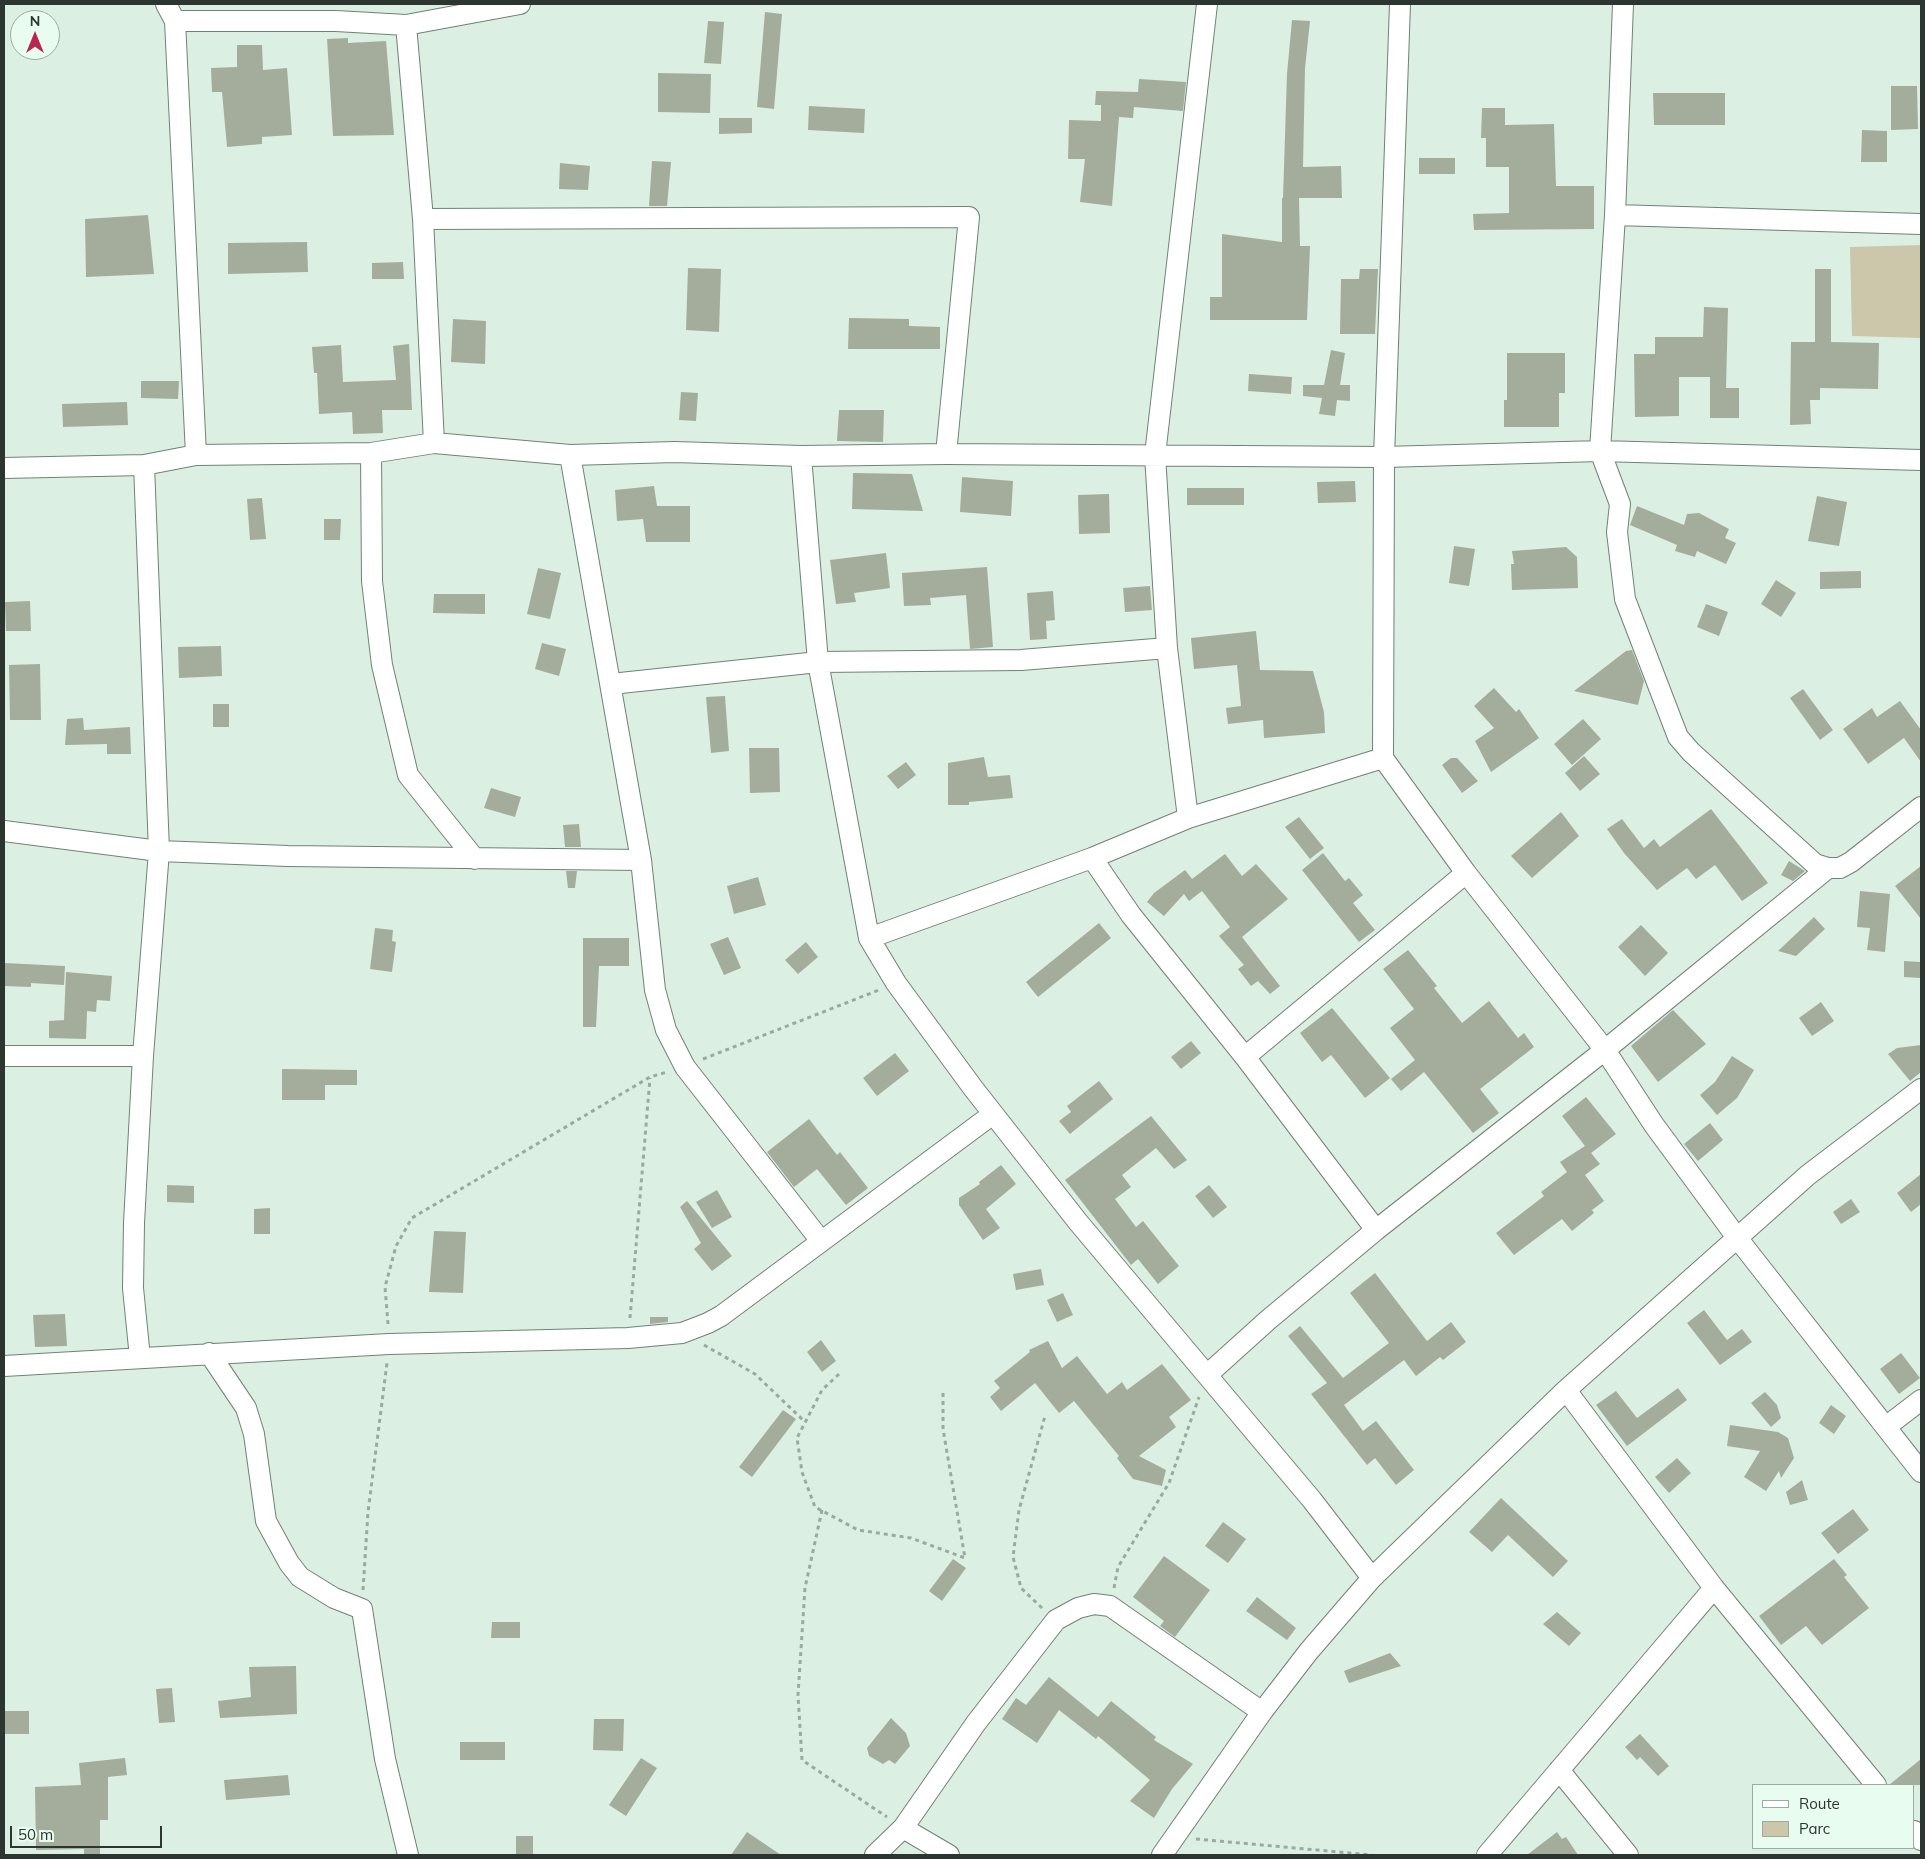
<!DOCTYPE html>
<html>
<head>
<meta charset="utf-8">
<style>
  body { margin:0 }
  #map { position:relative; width:1925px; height:1859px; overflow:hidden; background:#dbefe3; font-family:Mulish,sans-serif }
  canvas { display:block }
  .frame { position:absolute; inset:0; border:5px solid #2d3530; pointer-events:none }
  .legend { position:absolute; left:1752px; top:1784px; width:162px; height:65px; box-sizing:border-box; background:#e8fcf0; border:1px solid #9daca3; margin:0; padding:6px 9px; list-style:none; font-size:15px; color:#2d3530 }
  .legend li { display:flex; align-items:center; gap:10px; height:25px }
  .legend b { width:25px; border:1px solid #9daca3 }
  .north { position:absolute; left:10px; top:10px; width:50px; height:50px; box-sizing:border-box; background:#e8fcf0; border:1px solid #9daca3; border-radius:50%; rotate:0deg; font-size:14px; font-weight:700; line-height:20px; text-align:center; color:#2d3530 }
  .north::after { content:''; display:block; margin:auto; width:18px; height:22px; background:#b72752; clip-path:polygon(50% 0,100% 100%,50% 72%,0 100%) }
  .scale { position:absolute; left:10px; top:1826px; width:152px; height:22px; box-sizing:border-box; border:2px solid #2d3530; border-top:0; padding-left:6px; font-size:15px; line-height:18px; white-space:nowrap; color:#2d3530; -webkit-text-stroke:4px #e8fcf0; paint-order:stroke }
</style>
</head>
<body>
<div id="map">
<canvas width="1925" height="1859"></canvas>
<div class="frame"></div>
<ul class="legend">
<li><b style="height:6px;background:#fff"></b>Route</li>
<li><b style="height:14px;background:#ccc7aa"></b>Parc</li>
</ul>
<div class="north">N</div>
<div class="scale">50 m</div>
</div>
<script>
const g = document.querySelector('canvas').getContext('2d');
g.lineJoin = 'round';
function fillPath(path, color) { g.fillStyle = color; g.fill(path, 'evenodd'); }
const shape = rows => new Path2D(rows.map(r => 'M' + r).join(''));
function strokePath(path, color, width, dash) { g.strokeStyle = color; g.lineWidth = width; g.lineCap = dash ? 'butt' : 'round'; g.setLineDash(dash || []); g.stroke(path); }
fillPath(shape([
  [1921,245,1921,338,1852,336,1850,247]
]), '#ccc7aa');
fillPath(shape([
  [765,12,782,14,774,109,757,107],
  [1292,20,1310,21,1305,68,1303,167,1341,166,1342,198,1299,198,1300,246,1310,246,1307,320,1210,320,1210,297,1222,297,1222,234,1282,242,1282,198,1283,198,1287,74],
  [708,21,724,22,721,64,704,63],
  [348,38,348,43,386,41,394,135,333,136,327,39],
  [237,45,262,45,263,70,287,68,292,135,262,137,262,144,227,147,222,92,212,92,211,68,237,67],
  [658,73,711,74,710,113,658,112],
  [1139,79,1186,82,1183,111,1134,107,1133,118,1119,117,1112,206,1080,202,1085,159,1068,159,1069,120,1101,121,1101,105,1095,105,1096,91,1138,92],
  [1891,86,1917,86,1918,129,1891,130],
  [1653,93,1725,93,1725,125,1654,125],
  [809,106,865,109,864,133,808,130],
  [1482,108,1505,108,1505,125,1554,124,1556,186,1594,186,1594,229,1474,230,1473,214,1509,213,1509,167,1486,167,1486,138,1481,138],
  [719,118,752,118,752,133,719,134],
  [1862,130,1887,131,1887,162,1861,162],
  [1419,158,1455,158,1455,174,1419,174],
  [652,161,671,162,667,206,649,206],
  [560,163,590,166,588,190,559,189],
  [148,215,154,274,86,277,85,219],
  [307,242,308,272,228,274,228,243],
  [403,262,404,279,372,279,372,263],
  [688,268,721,269,719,332,686,330],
  [1360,269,1378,269,1375,334,1340,334,1341,279,1359,279],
  [1815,269,1831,269,1831,342,1879,343,1878,389,1820,388,1820,400,1810,400,1811,424,1790,425,1791,342,1815,342],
  [1704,307,1728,308,1726,388,1739,388,1739,418,1710,418,1710,377,1679,377,1679,416,1635,417,1634,354,1655,354,1655,337,1703,337],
  [849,318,909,319,909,326,940,327,940,349,848,349],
  [453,319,486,321,485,364,451,362],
  [409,344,412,410,382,410,383,433,353,434,352,412,319,414,317,373,314,373,312,347,341,345,343,382,396,380,393,346],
  [1331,350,1345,353,1340,385,1350,385,1350,401,1337,400,1335,416,1319,414,1322,398,1303,396,1303,385,1324,385],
  [1507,353,1565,353,1565,393,1559,393,1559,427,1504,427,1504,400,1507,400],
  [1249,374,1292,377,1291,394,1248,391],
  [141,381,179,381,178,399,141,398],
  [681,392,698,393,696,421,679,420],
  [127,402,128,425,63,427,62,404],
  [839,410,884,410,883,442,837,441],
  [853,473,912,474,923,511,852,509],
  [962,477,1013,481,1011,516,960,512],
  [1355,481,1356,502,1318,503,1317,482],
  [654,486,657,506,690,506,690,542,646,542,643,519,617,521,615,490],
  [1187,488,1244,488,1244,505,1187,505],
  [1109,494,1110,533,1079,534,1078,495],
  [1817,496,1847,502,1839,546,1808,541],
  [262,498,266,539,250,540,247,499],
  [1637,506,1684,525,1687,514,1699,513,1729,529,1725,538,1736,543,1726,564,1697,551,1695,557,1675,551,1677,545,1630,525],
  [324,519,341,519,340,540,324,540],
  [1454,546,1475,549,1469,586,1449,583],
  [1566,547,1577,557,1578,588,1512,590,1511,564,1514,564,1512,551],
  [886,553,890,588,854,593,856,602,836,604,830,560],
  [987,567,993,647,970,649,966,595,930,598,931,605,904,606,902,573],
  [538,568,561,573,550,619,527,614],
  [1861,571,1861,588,1820,589,1820,572],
  [1776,580,1796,593,1781,617,1761,604],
  [1150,586,1152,610,1125,612,1123,588],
  [1053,591,1055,620,1046,621,1047,639,1030,640,1027,593],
  [434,594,485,594,485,614,433,613],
  [30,601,31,631,6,631,5,602],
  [1706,604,1728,612,1719,636,1697,627],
  [1256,631,1260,670,1313,671,1324,712,1325,733,1264,738,1263,720,1228,724,1226,708,1241,706,1237,665,1194,669,1191,638],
  [542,643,566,649,559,676,535,669],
  [221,646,222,676,179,678,178,647],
  [1632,650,1644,681,1638,705,1574,691,1626,651],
  [40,664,41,720,10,720,9,665],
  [1494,688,1516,712,1519,709,1539,738,1491,772,1475,741,1494,728,1474,706],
  [1803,689,1833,730,1820,740,1790,698],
  [725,696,729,751,711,753,706,697],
  [1900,701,1921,730,1921,762,1904,738,1868,764,1843,729,1872,708,1877,717],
  [213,704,229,704,229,727,213,727],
  [83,718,84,730,130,727,131,754,107,754,107,744,65,745,67,719],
  [1583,719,1601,739,1572,765,1554,744],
  [749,748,779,748,780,792,750,793],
  [1584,756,1600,774,1580,791,1565,773],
  [984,757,988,777,1010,775,1013,798,969,802,969,805,948,805,948,763],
  [1451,758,1457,758,1478,781,1462,793,1442,765],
  [906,762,916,775,898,789,887,776],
  [491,788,521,797,515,817,484,808],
  [1711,809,1768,883,1742,901,1715,865,1696,879,1687,868,1657,890,1624,853,1607,829,1622,819,1644,848,1654,839,1660,847],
  [1561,812,1579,836,1532,878,1511,856],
  [1299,817,1324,848,1310,859,1285,827],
  [579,824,581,847,565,847,563,825],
  [1323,853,1345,881,1349,878,1363,895,1353,903,1375,930,1359,942,1302,870],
  [1225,854,1242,876,1256,864,1288,899,1242,937,1280,986,1270,994,1258,981,1251,986,1238,969,1244,965,1219,936,1230,927,1202,891,1189,901,1184,894,1164,916,1147,902,1154,893,1185,870,1192,879],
  [1789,861,1805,871,1793,881,1781,875],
  [1921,866,1921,919,1895,886],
  [566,871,577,871,575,888,568,888],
  [758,877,766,905,734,914,727,886],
  [1860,891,1890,894,1885,952,1867,950,1870,928,1857,927],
  [1814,917,1825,929,1796,956,1778,951],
  [1099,923,1111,938,1038,997,1026,982],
  [1641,925,1668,953,1645,976,1618,947],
  [375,928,393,930,392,941,396,942,392,972,370,969],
  [728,937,741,968,724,975,710,944],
  [583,938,629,938,629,966,599,966,596,1027,583,1027],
  [806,942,818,957,798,974,785,960],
  [1408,950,1437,986,1434,988,1462,1023,1489,1001,1518,1038,1524,1033,1534,1047,1480,1089,1499,1113,1473,1133,1424,1072,1401,1091,1391,1079,1415,1060,1390,1028,1414,1009,1383,969],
  [1904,961,1921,962,1921,978,1904,977],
  [4,963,65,966,64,985,31,983,31,987,4,986],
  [66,972,112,976,110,1001,97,1000,96,1012,87,1011,86,1039,49,1038,49,1021,64,1020],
  [1821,1002,1834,1021,1812,1036,1799,1018],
  [1332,1008,1390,1078,1365,1098,1331,1055,1322,1062,1300,1033],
  [1673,1010,1706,1044,1658,1082,1631,1046],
  [1191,1041,1201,1053,1181,1069,1171,1057],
  [1921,1045,1921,1072,1910,1081,1888,1054,1897,1048],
  [895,1053,909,1071,877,1096,863,1078],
  [1732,1056,1754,1070,1737,1098,1717,1115,1700,1095,1715,1082],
  [282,1069,357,1070,357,1085,325,1085,325,1100,282,1100],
  [1099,1081,1113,1099,1070,1134,1059,1121,1071,1112,1067,1106],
  [1586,1097,1616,1134,1591,1153,1600,1164,1585,1175,1604,1201,1592,1210,1594,1213,1572,1231,1562,1219,1514,1255,1496,1233,1544,1196,1541,1192,1567,1172,1560,1162,1585,1146,1562,1116],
  [1151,1116,1187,1160,1174,1169,1156,1148,1122,1175,1131,1187,1115,1199,1136,1227,1143,1221,1179,1266,1158,1284,1138,1259,1131,1265,1065,1180],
  [809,1119,837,1155,840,1152,868,1188,846,1205,817,1169,794,1187,767,1152],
  [1710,1123,1723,1140,1698,1161,1684,1144],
  [1001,1165,1016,1184,986,1209,1000,1228,983,1240,959,1205,959,1198,980,1184,979,1182],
  [1921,1174,1921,1204,1911,1212,1897,1193],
  [167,1185,194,1186,194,1203,167,1202],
  [1209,1185,1227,1207,1213,1218,1195,1196],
  [717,1190,732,1217,712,1228,696,1202],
  [1851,1199,1860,1212,1841,1224,1833,1212],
  [687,1201,732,1256,712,1271,694,1249,701,1243,680,1207],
  [270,1208,270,1234,254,1234,254,1209],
  [434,1231,466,1232,463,1293,429,1292],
  [1041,1269,1044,1285,1016,1290,1013,1274],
  [1375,1273,1427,1341,1451,1322,1466,1342,1443,1360,1440,1357,1416,1376,1404,1360,1344,1405,1363,1431,1376,1421,1414,1470,1396,1485,1375,1458,1367,1465,1311,1394,1327,1383,1288,1336,1300,1326,1343,1378,1389,1343,1350,1293],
  [1063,1293,1073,1315,1057,1322,1047,1300],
  [1704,1310,1727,1340,1742,1329,1752,1342,1720,1365,1687,1323],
  [65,1314,67,1346,35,1347,33,1315],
  [650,1317,668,1317,668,1322,650,1324],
  [821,1340,836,1361,822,1372,807,1352],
  [1048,1341,1062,1368,1077,1356,1107,1394,1122,1382,1127,1390,1162,1364,1191,1400,1169,1417,1176,1427,1139,1456,1166,1470,1162,1486,1133,1479,1117,1458,1119,1456,1074,1401,1059,1413,1035,1383,1001,1411,990,1397,1000,1388,994,1381,1030,1352,1029,1350],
  [1901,1353,1920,1378,1899,1394,1880,1369],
  [1678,1388,1687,1400,1627,1446,1596,1405,1616,1391,1637,1418],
  [1765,1392,1777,1405,1781,1418,1771,1427,1751,1403],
  [1831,1405,1846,1416,1834,1434,1819,1423],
  [783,1410,796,1419,752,1477,739,1467],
  [1730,1425,1778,1432,1788,1438,1794,1458,1781,1478,1779,1471,1766,1491,1744,1477,1760,1451,1727,1446],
  [1677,1458,1691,1473,1669,1493,1655,1477],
  [1802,1480,1808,1500,1790,1505,1786,1492],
  [1501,1498,1568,1561,1553,1577,1508,1535,1492,1552,1469,1532],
  [1853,1509,1869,1530,1838,1554,1821,1533],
  [1223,1522,1246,1539,1228,1563,1205,1546],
  [1164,1556,1210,1590,1175,1637,1160,1626,1164,1621,1133,1597],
  [953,1559,966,1568,942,1601,929,1591],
  [1834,1559,1847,1575,1844,1577,1869,1608,1822,1645,1806,1626,1781,1645,1759,1616],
  [1257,1597,1296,1628,1287,1640,1246,1611],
  [1557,1612,1581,1633,1569,1646,1543,1624],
  [492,1622,520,1622,520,1638,491,1638],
  [1390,1653,1401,1666,1349,1683,1344,1671],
  [296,1666,297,1714,220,1718,218,1701,251,1697,249,1667],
  [1049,1677,1098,1717,1111,1701,1156,1737,1154,1740,1193,1764,1172,1789,1154,1818,1130,1801,1150,1780,1098,1736,1096,1739,1059,1710,1037,1743,1002,1719,1016,1698,1026,1705],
  [172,1688,175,1722,159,1723,156,1689],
  [4,1711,29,1711,29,1734,4,1734],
  [891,1718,906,1733,910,1746,895,1764,889,1760,883,1764,869,1756,867,1748],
  [594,1719,624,1719,623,1751,593,1750],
  [1640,1734,1669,1766,1658,1776,1640,1757,1637,1760,1625,1747],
  [460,1742,505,1742,505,1760,460,1760],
  [125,1758,127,1775,108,1777,108,1820,100,1820,100,1855,84,1855,84,1849,36,1850,35,1787,81,1785,79,1763],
  [641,1758,657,1768,626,1816,609,1805],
  [1921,1759,1921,1785,1889,1785],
  [288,1775,290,1795,226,1800,224,1780],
  [747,1832,781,1855,731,1855],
  [1557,1832,1562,1839,1566,1837,1578,1855,1527,1855],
  [516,1836,533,1836,533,1855,516,1855]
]), '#a4ad9b');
const minor = shape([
  [166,4,175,21,196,455],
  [1400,4,1384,457,1383,758,1466,873,1605,1050,1654,1125,1738,1239,1921,1472],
  [1623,4,1615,215,1600,451,1620,504,1617,532,1625,599,1678,737,1691,752,1815,864,1828,868,1840,868,1851,862,1921,807],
  [175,21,336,21,406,25,520,4],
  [406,25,423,219,434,443],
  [1615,215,1921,224],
  [423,219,969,217,946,454],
  [371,453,372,581,382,665,408,775,475,859],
  [570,455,641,860,655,990,666,1030,685,1067,821,1241],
  [801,456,818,662,869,938,896,983,973,1088,1078,1222,1312,1500,1372,1578],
  [4,468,144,465,196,455,371,453,434,443,570,455,675,452,801,456,946,454,1384,457,1600,451,1921,460],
  [611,684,818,662,1021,660,1167,648],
  [1188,818,1167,648,1155,455,1207,4],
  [4,831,159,851,288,856,641,860],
  [1092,858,1131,915,1245,1057,1376,1230],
  [869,938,1092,858,1188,818,1383,758],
  [4,1056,143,1056],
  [1245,1057,1466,873],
  [209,1353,246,1408,254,1434,266,1521,289,1563,300,1577,334,1598,362,1609,385,1759,408,1855],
  [140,1358,133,1288,134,1223,143,1056,159,851,144,465],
  [4,1366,389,1344,628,1338,682,1333,708,1323,721,1316,993,1114],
  [1207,1375,1268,1320,1376,1230,1605,1050,1828,868],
  [1566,1390,1714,1588,1876,1785],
  [1887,1426,1921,1400],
  [1559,1770,1628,1855],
  [903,1828,976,1723,1056,1620,1078,1608,1094,1604,1110,1606,1262,1712],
  [1914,1831,1921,1840],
  [875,1855,903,1828,949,1855],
  [1162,1855,1262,1712,1309,1651,1372,1578,1566,1390,1808,1175,1921,1089],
  [1487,1855,1714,1588]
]);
strokePath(minor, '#708277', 22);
strokePath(shape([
  [703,1059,879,990],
  [630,1318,650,1078],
  [388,1324,385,1287,396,1246,412,1218,650,1077,667,1072],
  [704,1345,755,1374,804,1421],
  [839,1374,822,1390,797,1438,802,1472,815,1507,858,1530,911,1538,965,1558,943,1429,943,1390],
  [822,1510,805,1588,798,1695,802,1760,887,1817],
  [1114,1588,1118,1567,1169,1483,1199,1397],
  [363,1590,368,1512,387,1363],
  [1042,1608,1021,1588,1013,1557,1019,1510,1045,1416],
  [1196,1839,1372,1855]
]), '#9aaaa0', 3, [4, 4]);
strokePath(minor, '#fff', 20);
</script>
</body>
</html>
